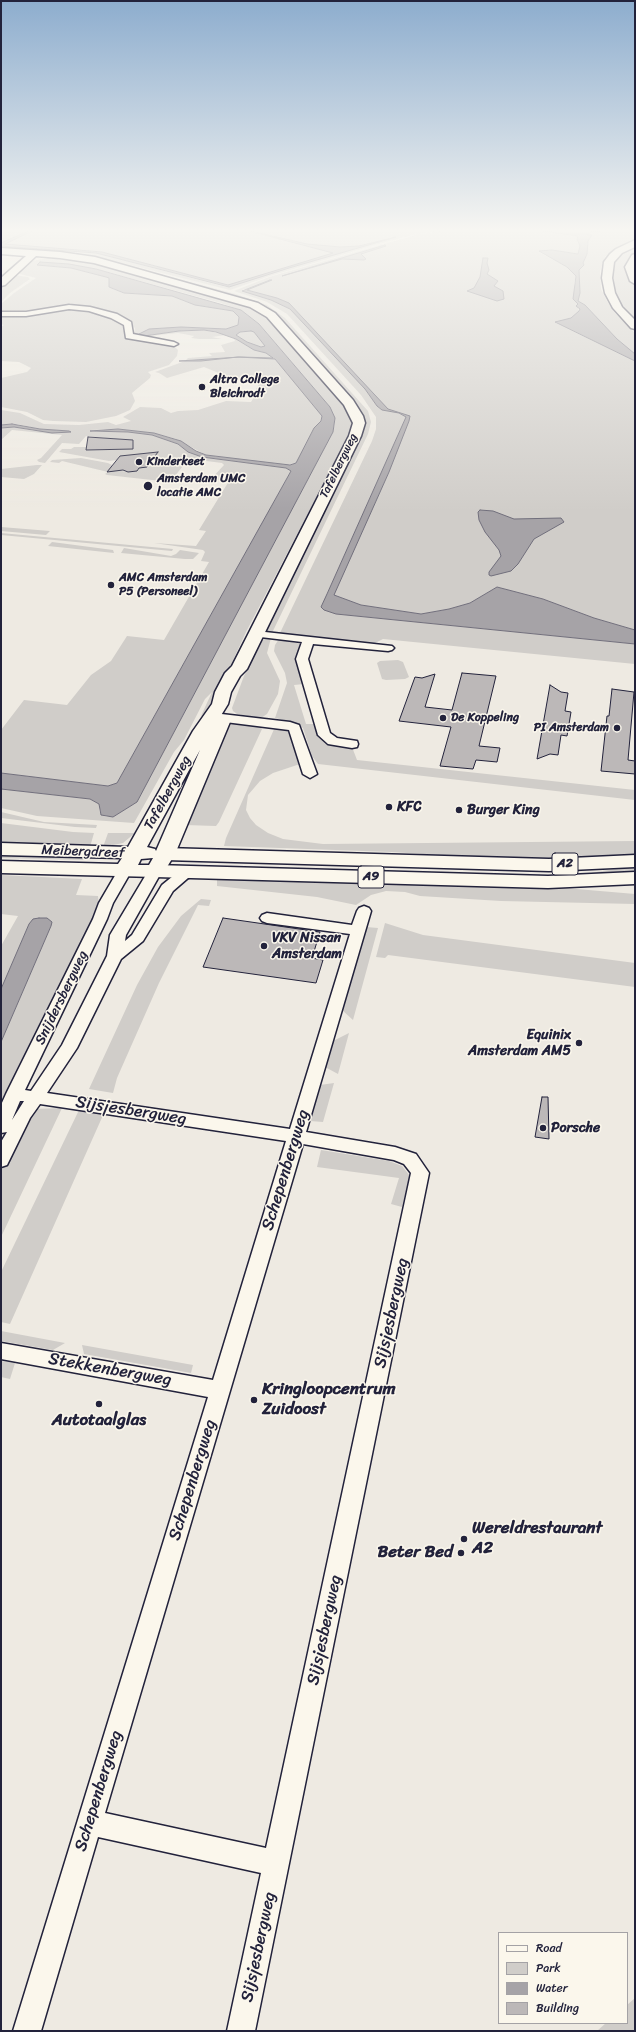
<!DOCTYPE html>
<html>
<head>
<meta charset="utf-8">
<style>
  body { margin:0 }
  #map { position:relative; width:636px; height:2032px; overflow:hidden; background:#eeeae2; font-family:Sriracha,sans-serif }
  canvas { display:block }
  .frame { position:absolute; inset:0; border:2px solid #22223b; pointer-events:none }
  .legend { position:absolute; left:498px; top:1932px; width:130px; height:92px; box-sizing:border-box; background:#fbf7ec; border:1px solid #a4a2a5; margin:0; padding:5px 7px; list-style:none; font-size:12px; color:#22223b }
  .legend li { display:flex; align-items:center; gap:8px; height:20px }
  .legend b { width:20px; border:1px solid #a4a2a5 }
</style>
</head>
<body>
<div id="map">
<canvas width="636" height="2032"></canvas>
<div class="frame"></div>
<ul class="legend">
<li><b style="height:5px;background:#fbf7ec"></b>Road</li>
<li><b style="height:11px;background:#d0cdc9"></b>Park</li>
<li><b style="height:11px;background:#a6a3a7"></b>Water</li>
<li><b style="height:11px;background:#bcb8b8"></b>Building</li>
</ul>
</div>
<script>
const g = document.querySelector('canvas').getContext('2d');
g.lineJoin = 'round';
function fillPath(path, color) { g.fillStyle = color; g.fill(path, 'evenodd'); }
const shape = rows => new Path2D(rows.map(r => 'M' + r).join(''));
function strokePath(path, color, width, dash) { g.strokeStyle = color; g.lineWidth = width; g.lineCap = dash ? 'butt' : 'round'; g.setLineDash(dash || []); g.stroke(path); }
function drawText(font, color, halo, rows, align = 'center') {
  g.font = font + ' Sriracha,sans-serif'; g.lineWidth = 3; g.setLineDash([]); g.textBaseline = 'middle'; g.strokeStyle = halo; g.fillStyle = color; for (const [text, x, y, turn = 0] of rows) {
    g.save(); g.translate(x, y); g.rotate((+turn || 0) * Math.PI / 180); g.textAlign = isNaN(turn) ? turn : align; if (halo) g.strokeText(text, 0, 0); g.fillText(text, 0, 0); g.restore();
  }
}
fillPath(shape([
  [1,228,454,228,413,235,382,243,270,276,230,290,82,253,1,247,1,246,96,253,226,287,232,286,102,252,1,244],
  [463,228,522,228,578,236,580,246,579,254,552,250,539,252,567,267,576,276,574,284,579,312,571,318,556,322,556,323,635,361,635,630,594,618,543,599,497,587,470,603,449,609,421,614,361,605,333,595,389,472,410,416,388,410,289,303,277,298,244,289,242,290,271,300,290,309,365,389,377,406,382,410,399,413,406,417,327,594,336,614,635,644,635,664,383,639,373,644,285,635,280,633,372,441,376,429,376,417,361,395,287,314,267,302,234,291,269,277,380,245,420,234],
  [583,228,635,228,635,240,613,250,605,257,600,271,601,289,607,301,614,312,635,333,635,354,617,339,585,305,578,301,580,293,579,270,587,254,588,241,592,235,587,235,591,232],
  [635,244,635,323,627,316,611,291,610,265,615,257],
  [27,250,68,253,98,258,236,294,267,305,285,318,368,411,371,422,368,434,272,633,267,632,267,629,364,418,359,408,326,371,253,302,134,269],
  [48,258,93,263,248,305,268,316,346,407,351,415,353,425,349,435,246,632,214,702,205,717,201,716,212,692,205,699,184,740,174,752,134,823,37,816,1,808,1,789,90,799,99,804,100,813,103,816,113,817,137,802,333,432,335,422,330,407,259,324,241,310,221,303,96,269,37,265,71,268,106,277,109,278,109,287,124,293,172,296,195,305,233,311,239,317,238,325,226,329,181,327,155,329,146,330,144,336,179,331,204,330,226,335,212,337,222,339,199,339,191,338,194,336,178,333,141,337,134,334,135,328,124,318,96,308,75,306,32,312,1,313,1,304,14,293,36,278,16,273,31,261],
  [14,275,28,277,30,279,10,293,1,302,1,286],
  [62,309,86,309,122,321,128,331,125,336,173,345,178,350,177,356,169,365,148,372,151,375,150,378,132,393,135,401,130,410,116,416,86,422,53,421,43,420,27,412,1,407,1,378,27,372,31,368,19,362,1,361,2,339,1,327,4,325,1,324,1,315],
  [251,331,254,332,266,346,261,347,247,342,236,335,240,332],
  [234,339,236,339,254,350,266,353,274,358,238,357,275,359,320,412,322,416,321,421,314,428,296,463,287,465,206,455,176,439,154,433,118,429,90,430,93,432,128,432,152,435,178,444,188,452,202,457,286,468,291,471,117,783,108,786,1,773,1,730,24,700,67,705,91,675,111,661,127,636,164,640,209,562,201,561,205,552,203,550,154,543,196,546,206,531,199,530,229,481,211,479,224,465,222,463,191,459,187,461,170,482,107,475,105,474,108,472,62,461,59,463,50,462,52,460,81,458,108,463,112,465,110,469,128,472,137,471,139,468,157,463,159,460,154,458,156,455,150,453,143,453,141,456,119,456,117,460,109,461,59,452,62,449,71,449,74,447,87,447,87,450,120,450,121,443,125,440,86,436,79,444,62,443,45,463,39,462,37,460,41,458,62,435,12,430,1,440,1,428,14,427,36,431,69,431,40,429,16,424,1,425,1,410,20,413,44,424,79,425,108,422,116,425,131,421,123,417,140,407,161,408,171,413,178,411,198,410,226,401,251,402,257,392,255,391,259,384,257,382,236,380,204,367,167,378,159,373,155,372,185,361,236,358,186,360,188,358,212,356,209,353,225,352,221,345,235,341],
  [37,465,42,465,34,474,24,479,1,477,1,469],
  [1,527,50,531,46,535,1,531],
  [1,533,173,549,172,551,1,535],
  [52,542,113,550,114,553,48,546],
  [124,548,171,556,176,554,180,550,199,553,193,559,185,559,121,553],
  [267,638,271,638,267,653,280,681,278,694,267,714,261,718,237,714,233,711,232,708,244,676,261,641],
  [279,639,301,644,297,658,304,684,294,685,306,724,315,724,318,736,324,741,352,747,357,760,635,790,635,800,318,764,312,756,303,728,295,723,275,718,287,683,285,673,274,651,275,645],
  [398,660,403,662,409,677,405,679,386,680,382,679,377,663,380,661],
  [237,723,259,726,262,729,219,822,216,826,185,825,227,725],
  [275,727,289,731,300,764,273,773,260,781,248,795,246,810,250,818,256,825,268,833,283,839,323,844,635,841,635,855,589,860,502,859,391,852,224,846,226,838],
  [1,812,44,822,97,825,96,828,75,827,1,818],
  [1,823,73,832,94,833,90,847,1,845],
  [108,833,135,833,123,843,103,847],
  [1,853,89,856,88,860,1,858],
  [635,866,635,872,575,876,602,871],
  [1,875,82,879,76,895,98,896,99,906,40,1026,19,1065,1,1106,1,1042,51,926,29,924,1,989,1,946,18,916,1,914],
  [217,878,565,888,635,894,635,904,501,901,420,896,405,892,386,891,371,895,356,905,317,897,217,886],
  [201,899,211,900,209,906,198,905,159,983,117,1078,113,1093,89,1089,137,985,158,947,181,916],
  [385,923,423,935,635,963,635,987,388,955,385,958,376,957],
  [366,927,378,928,353,1020,342,1010],
  [349,1033,338,1074,325,1067,333,1041],
  [334,1083,323,1122,310,1121,320,1085],
  [62,1108,1,1237,1,1171,32,1109],
  [79,1110,104,1113,10,1324,1,1322,1,1272],
  [321,1150,389,1161,402,1166,410,1176,402,1207,391,1204,399,1178,317,1167],
  [1,1331,65,1343,53,1350,1,1341],
  [82,1345,193,1365,191,1373,84,1354],
  [1,1361,15,1363,10,1379,1,1377],
  [635,1998,635,2031,597,2031,606,2023,627,2023,627,2005]
]), '#d0cdc9');
const water = shape([
  [35,228,38,228,5,244,102,252,228,285,333,253,238,228,307,244,340,247,359,246,396,237,289,268,229,287,96,253,1,246,1,243,35,228],
  [522,228,583,228,590,231,620,229,591,232,587,235,592,235,588,241,587,254,583,263,584,265,579,270,580,293,578,301,585,305,617,339,635,354,635,361,555,322,571,318,579,311,580,309,576,306,578,304,573,299,576,276,567,267,539,251,552,250,578,254,580,246,577,239,578,236,522,228],
  [385,245,386,246,361,254,366,259,364,260,342,259,282,276,385,245],
  [483,258,488,258,487,263,489,270,487,274,498,281,494,286,503,291,504,299,497,301,467,291,474,288,480,277,483,258],
  [40,262,69,264,96,269,241,310,259,324,330,407,335,418,333,432,137,802,113,817,101,815,99,804,90,799,1,789,1,773,108,786,117,783,291,471,286,468,202,457,188,452,178,444,152,435,128,432,90,431,118,429,154,433,181,441,196,451,206,455,290,465,296,463,314,428,321,421,322,416,275,359,238,357,201,361,179,361,240,357,273,358,266,353,254,350,236,339,216,332,204,330,179,331,144,336,139,334,149,329,181,327,226,329,238,325,239,317,233,311,195,305,172,296,124,293,109,287,109,278,106,277,71,268,37,265,40,262],
  [251,331,254,332,265,346,261,347,247,342,236,335,240,332,251,331],
  [270,280,272,280,247,290,277,298,289,303,388,409,410,416,409,421,389,472,334,595,361,605,421,614,449,609,470,603,497,587,543,599,594,618,635,630,635,644,336,614,324,610,321,607,327,594,406,417,399,413,382,410,377,406,365,389,290,309,271,300,242,291,270,280],
  [12,424,40,429,69,431,71,432,52,433,14,427,1,428,1,425,12,424],
  [480,510,493,511,514,519,561,518,564,522,534,539,518,564,511,571,491,576,489,575,489,572,501,556,499,550,485,532,479,520,478,512,480,510],
  [39,918,47,918,52,922,51,926,1,1042,1,989,29,924,33,919,39,918]
]);
fillPath(water, '#a6a3a7');
strokePath(water, '#716f7c', 1);
const building = shape([
  [88,437,133,440,133,449,86,450,88,437],
  [158,452,147,467,139,468,137,471,128,472,123,470,107,472,120,456,158,452],
  [462,673,496,676,479,746,500,748,497,762,476,760,473,769,440,766,451,727,399,721,415,677,422,678,435,674,425,707,452,710,462,673],
  [550,685,561,692,568,693,565,711,571,712,567,736,561,735,558,755,550,754,537,759,550,685],
  [612,689,634,692,628,760,635,761,635,774,601,771,607,716,609,716,612,689],
  [223,918,320,932,312,958,323,960,316,983,203,967,223,918],
  [542,1097,548,1097,549,1139,535,1137,542,1097]
]);
fillPath(building, '#bcb8b8');
strokePath(building, '#22223b', 1);
const street = shape([
  [69,305,90,307,117,314,131,322,133,334,174,342,178,344,174,346,126,338,124,325,111,318,89,311,69,309,26,316,1,316,1,312,26,312,69,305],
  [256,631,392,646,394,648,392,650,388,651,313,644,308,659,330,733,337,738,357,741,358,744,357,747,352,748,328,744,318,735,296,659,302,642,252,636,250,634,252,632,256,631],
  [213,713,290,722,299,725,317,774,310,778,303,774,289,730,209,720,207,717,213,713],
  [125,866,130,867,132,870,113,903,107,919,25,1090,31,1091,62,1045,107,956,110,935,150,868,160,868,162,871,126,935,125,941,132,935,162,885,178,872,191,868,196,869,198,872,196,875,188,878,173,891,143,941,121,959,77,1048,47,1093,290,1129,350,934,267,923,262,921,260,918,262,915,267,913,352,925,357,911,359,908,364,906,369,908,371,911,306,1132,395,1147,416,1154,429,1173,255,2031,227,2031,261,1873,98,1837,41,2031,13,2031,208,1397,1,1359,1,1343,213,1380,286,1141,40,1104,30,1118,7,1165,1,1167,1,1142,7,1132,1,1133,1,1105,6,1094,93,919,99,903,120,867,125,866],
  [20,1101,24,1101,12,1120,20,1101],
  [303,1144,394,1160,404,1164,411,1173,266,1848,105,1813,303,1144]
]);
const secondary = shape([
  [1,248,60,252,95,257,258,303,275,313,353,400,363,416,365,423,361,436,247,669,240,676,231,692,228,704,220,717,227,718,230,722,175,854,162,875,155,877,1,873,1,861,118,864,122,858,1,855,1,843,128,847,193,731,212,704,215,692,225,673,232,666,349,436,353,423,344,405,267,317,250,307,94,263,60,258,36,256,5,285,1,286,1,278,26,256,1,254,1,248],
  [200,750,156,851,155,849,147,847,200,750],
  [153,858,149,865,138,865,141,859,153,858]
]);
const highway = shape([
  [635,240,635,247,622,253,614,262,612,278,615,293,622,307,635,320,635,329,631,328,613,308,605,293,602,278,604,262,610,254,616,249,635,240],
  [635,254,635,284,630,281,625,267,632,255,635,254],
  [165,848,549,859,635,855,635,867,549,871,165,860,158,858,155,854,158,850,165,848],
  [155,865,548,876,635,872,635,884,548,888,155,877,148,875,145,871,148,867,155,865]
]);
strokePath(street, '#22223b', 3);
strokePath(secondary, '#22223b', 3);
strokePath(highway, '#22223b', 3);
fillPath(street, '#fbf7ec');
fillPath(secondary, '#fbf7ec');
fillPath(highway, '#fbf7ec');
const sky = g.createLinearGradient(0, 0, 0, 512);
sky.addColorStop(0, '#8dadce');
sky.addColorStop(0.45, '#f7f6f2');
sky.addColorStop(1, '#f7f6f200');
g.fillStyle = sky;
g.fillRect(0, 0, 636, 512);
for (const [x, y, r, color] of [
  [202,387,4,"#22223b"],
  [139,462,4,"#22223b"],
  [148,486,5,"#22223b"],
  [111,585,4,"#22223b"],
  [443,718,4,"#22223b"],
  [617,728,4,"#22223b"],
  [389,807,4,"#22223b"],
  [459,810,4,"#22223b"],
  [264,946,4,"#22223b"],
  [579,1043,4,"#22223b"],
  [543,1128,4,"#22223b"],
  [254,1400,4,"#22223b"],
  [99,1404,4,"#22223b"],
  [464,1539,4,"#22223b"],
  [461,1553,4,"#22223b"]
]) { const dot = new Path2D(); dot.arc(x, y, r, 0, 2 * Math.PI); g.fillStyle = color; g.fill(dot); strokePath(dot, '#fbf7ec', 1.5); }
drawText('bold 12px', '#22223b', '#fbf7ec', [
  ["Altra College",210,380],
  ["Bleichrodt",210,394],
  ["Kinderkeet",147,462],
  ["Amsterdam UMC",157,479],
  ["locatie AMC",157,493],
  ["AMC Amsterdam",119,578],
  ["P5 (Personeel)",119,592],
  ["De Koppeling",451,718],
  ["PI Amsterdam",609,728,"right"]
], 'left');
drawText('12px', '#22223b', '#fbf7ec', [
  ["Tafelbergweg",339,466,-64]
]);
for (const [x, y, w] of [
  [565,864,26],
  [371,877,26]
]) { const box = new Path2D(); box.roundRect(x - w / 2, y - 11, w, 22, 3); g.fillStyle = '#fbf7ec'; g.fill(box); strokePath(box, '#22223b', 1); }
drawText('bold 13px', '#22223b', null, [
  ["A2",565,864],
  ["A9",371,877]
]);
drawText('14px', '#22223b', '#fbf7ec', [
  ["Tafelbergweg",168,793,-61],
  ["Meibergdreef",83,852,2],
  ["Snijdersbergweg",62,998,-64]
]);
drawText('bold 14px', '#22223b', '#fbf7ec', [
  ["KFC",397,807],
  ["Burger King",467,810],
  ["VKV Nissan",272,938],
  ["Amsterdam",272,954],
  ["Equinix",571,1035,"right"],
  ["Amsterdam AM5",571,1051,"right"],
  ["Porsche",551,1128]
], 'left');
drawText('17px', '#22223b', '#fbf7ec', [
  ["Sijsjesbergweg",131,1111,9],
  ["Schepenbergweg",286,1170,-73],
  ["Sijsjesbergweg",392,1313,-78],
  ["Stekkenbergweg",110,1370,10],
  ["Schepenbergweg",193,1480,-73],
  ["Sijsjesbergweg",325,1630,-78],
  ["Schepenbergweg",99,1791,-73],
  ["Sijsjesbergweg",259,1947,-78]
]);
drawText('bold 17px', '#22223b', '#fbf7ec', [
  ["Kringloopcentrum",262,1390],
  ["Zuidoost",262,1410],
  ["Autotaalglas",99,1421,"center"],
  ["Wereldrestaurant",472,1529],
  ["A2",472,1549],
  ["Beter Bed",453,1553,"right"]
], 'left');
</script>
</body>
</html>
